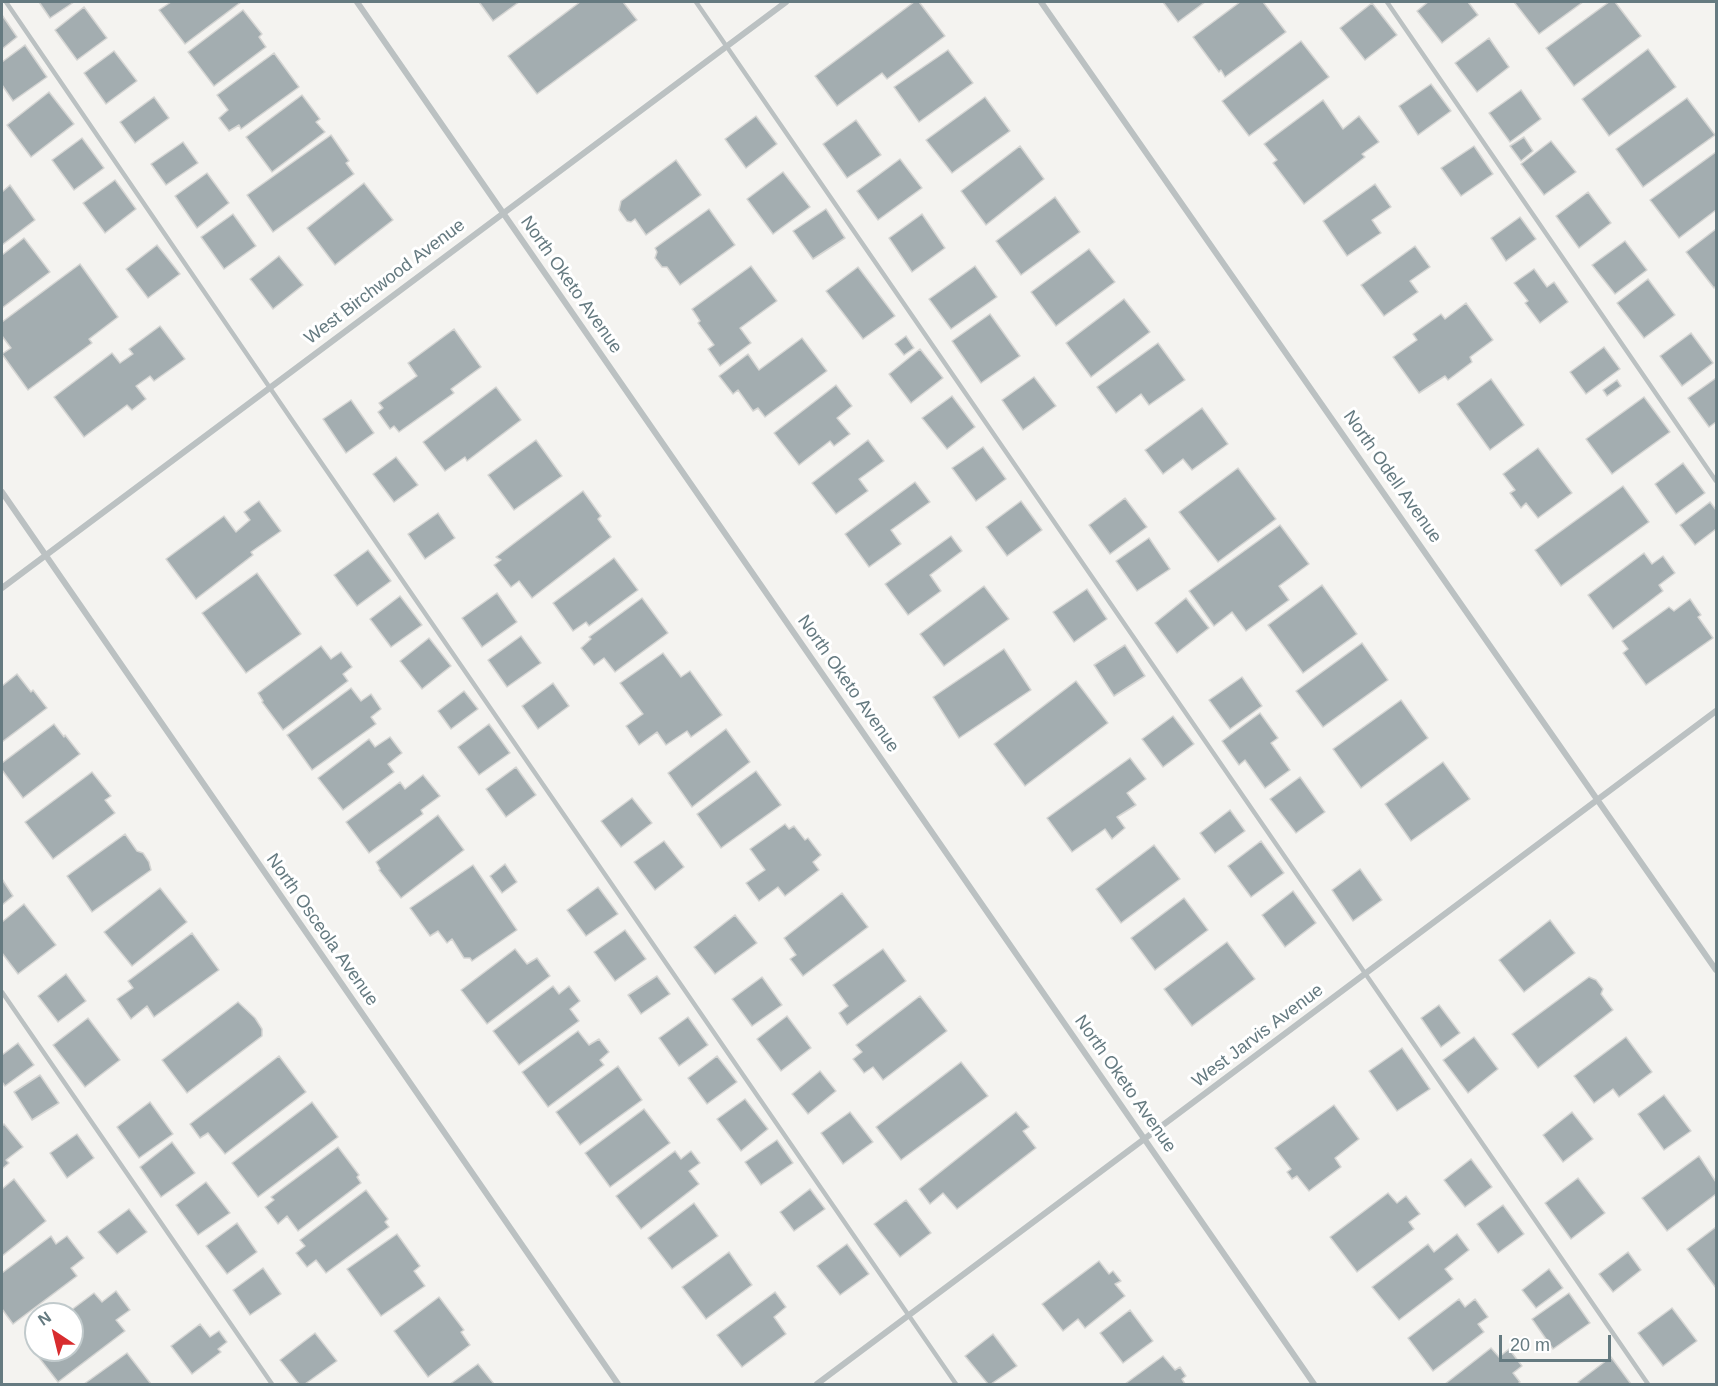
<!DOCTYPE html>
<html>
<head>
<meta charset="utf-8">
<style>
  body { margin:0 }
  #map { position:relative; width:1718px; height:1386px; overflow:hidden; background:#f4f3f0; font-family:Arial,sans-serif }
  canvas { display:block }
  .frame { position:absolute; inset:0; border:3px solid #657a80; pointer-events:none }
  .north { position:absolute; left:24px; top:1302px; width:60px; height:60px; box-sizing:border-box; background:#fff; border:2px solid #c1cacc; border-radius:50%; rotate:325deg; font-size:16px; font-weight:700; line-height:24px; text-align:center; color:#657a80 }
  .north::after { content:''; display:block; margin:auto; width:21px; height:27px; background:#d82c2e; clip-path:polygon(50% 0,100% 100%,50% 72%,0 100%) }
  .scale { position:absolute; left:1499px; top:1335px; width:112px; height:27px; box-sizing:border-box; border:3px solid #657a80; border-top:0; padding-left:8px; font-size:18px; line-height:21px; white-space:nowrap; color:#657a80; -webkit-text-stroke:4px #fff; paint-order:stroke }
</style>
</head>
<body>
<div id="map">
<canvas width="1718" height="1386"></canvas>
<div class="frame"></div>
<div class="north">N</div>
<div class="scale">20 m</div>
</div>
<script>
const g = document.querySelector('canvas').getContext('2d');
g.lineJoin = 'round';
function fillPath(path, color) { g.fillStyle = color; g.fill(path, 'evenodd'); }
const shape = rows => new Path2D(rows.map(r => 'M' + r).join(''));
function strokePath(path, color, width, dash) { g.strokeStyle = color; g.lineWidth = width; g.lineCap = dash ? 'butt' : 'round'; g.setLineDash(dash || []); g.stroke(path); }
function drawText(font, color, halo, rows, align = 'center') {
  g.font = font + ' Arial,sans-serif'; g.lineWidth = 6; g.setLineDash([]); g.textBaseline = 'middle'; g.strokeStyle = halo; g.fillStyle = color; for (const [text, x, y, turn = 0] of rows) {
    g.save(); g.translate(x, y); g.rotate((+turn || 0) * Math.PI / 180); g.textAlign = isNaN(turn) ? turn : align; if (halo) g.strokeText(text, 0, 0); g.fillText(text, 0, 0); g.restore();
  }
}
const building = shape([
  [39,2,74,2,50,18,39,2],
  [171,2,241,2,185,44,159,10,171,2],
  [479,2,519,2,493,21,479,2],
  [580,2,623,2,637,20,537,94,508,56,580,2],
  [914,2,919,2,945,36,887,79,882,73,837,106,815,76,914,2],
  [1163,2,1205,2,1178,22,1163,2],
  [1240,2,1263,2,1286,32,1225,77,1221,70,1219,72,1193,37,1240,2],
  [1428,2,1468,2,1478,15,1442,43,1417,11,1428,2],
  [1514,2,1583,2,1539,34,1514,2],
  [1609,2,1615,2,1641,36,1574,86,1546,48,1609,2],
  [1372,3,1397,35,1365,60,1340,28,1372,3],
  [84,7,107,38,77,60,55,30,84,7],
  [243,10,262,34,259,37,266,47,214,86,188,52,243,10],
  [2,15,17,37,2,49,2,15],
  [1489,38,1509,67,1477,92,1455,63,1489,38],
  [1301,41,1329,77,1249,136,1222,101,1301,41],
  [25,45,47,77,13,101,2,85,2,62,25,45],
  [1648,49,1676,87,1609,136,1582,99,1648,49],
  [948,50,973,83,919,122,894,87,948,50],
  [114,51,137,81,106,104,84,73,114,51],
  [274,53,299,87,241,129,239,125,229,131,219,118,228,110,217,95,274,53],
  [1431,84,1451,111,1418,135,1399,106,1431,84],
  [1521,90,1541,119,1510,142,1489,113,1521,90],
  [49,92,74,124,31,157,7,125,49,92],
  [302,95,320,119,316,122,325,132,272,172,246,137,302,95],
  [154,97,169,118,135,143,120,122,154,97],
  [985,97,1010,131,952,173,926,140,985,97],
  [1687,98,1715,135,1643,187,1616,149,1687,98],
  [1323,100,1343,129,1359,116,1379,142,1362,154,1365,157,1304,204,1273,163,1277,160,1264,144,1323,100],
  [756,116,777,144,746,168,725,139,756,116],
  [856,120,881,155,847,178,823,144,856,120],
  [331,135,349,161,346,163,354,174,273,232,247,195,331,135],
  [1524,137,1533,151,1521,161,1510,146,1524,137],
  [82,138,104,168,74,190,52,160,82,138],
  [1551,141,1576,172,1544,195,1521,164,1551,141],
  [183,142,198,163,166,185,151,164,183,142],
  [1020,146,1044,179,986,225,961,191,1020,146],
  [1474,146,1493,174,1461,196,1441,168,1474,146],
  [1716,152,1716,210,1679,238,1650,200,1716,152],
  [900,159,922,188,878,220,857,191,900,159],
  [676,160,701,195,646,235,635,219,631,222,627,221,619,210,621,201,676,160],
  [783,172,810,207,773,234,747,199,783,172],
  [207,173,229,203,197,228,175,196,207,173],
  [115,180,136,209,105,233,83,203,115,180],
  [364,183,393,220,335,265,307,228,364,183],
  [1375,184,1391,207,1372,220,1381,233,1347,256,1323,221,1375,184],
  [10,185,35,220,2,245,2,192,10,185],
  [1588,192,1611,223,1579,248,1556,216,1588,192],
  [1055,197,1080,232,1021,275,996,241,1055,197],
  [709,209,735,245,680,285,667,267,662,267,655,258,657,252,655,248,709,209],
  [826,209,845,238,813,259,793,231,826,209],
  [233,214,256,246,224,269,201,237,233,214],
  [922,214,945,248,912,272,889,238,922,214],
  [1520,217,1536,239,1506,261,1491,238,1520,217],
  [1716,229,1716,286,1714,288,1686,252,1716,229],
  [24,238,50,272,2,308,2,255,24,238],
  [1625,241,1647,270,1615,294,1592,265,1625,241],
  [157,245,180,274,148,298,126,269,157,245],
  [1415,246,1430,267,1410,281,1418,292,1384,316,1361,285,1415,246],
  [1089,249,1115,282,1056,326,1031,292,1089,249],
  [279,256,303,285,273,309,250,279,279,256],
  [80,264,118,317,89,339,92,343,28,390,2,354,11,348,2,336,2,322,80,264],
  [751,266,777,301,740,328,751,343,720,366,708,349,714,345,698,323,700,321,692,309,751,266],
  [975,266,997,297,951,329,929,299,975,266],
  [858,267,895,316,863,339,826,291,858,267],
  [1534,269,1547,287,1554,282,1568,302,1540,323,1525,303,1528,301,1514,283,1534,269],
  [1648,279,1675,315,1644,338,1617,303,1648,279],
  [1124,299,1150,332,1091,377,1066,343,1124,299],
  [1466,303,1493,340,1470,357,1472,362,1448,380,1445,376,1419,393,1393,357,1417,340,1413,334,1441,314,1445,319,1466,303],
  [990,314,1020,356,981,383,952,341,990,314],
  [160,326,185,359,154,381,150,376,136,386,146,399,132,410,127,405,84,437,54,397,112,353,120,363,133,354,129,349,160,326],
  [454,329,481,367,451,389,454,393,399,432,394,426,390,429,378,412,383,408,379,403,417,376,408,363,454,329],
  [1691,333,1713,363,1682,386,1660,356,1691,333],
  [906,336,914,348,904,355,895,344,906,336],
  [802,338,827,371,765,417,758,408,753,411,738,390,733,394,719,376,748,354,759,370,802,338],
  [1158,343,1185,380,1149,405,1141,394,1116,413,1097,387,1158,343],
  [1604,347,1620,369,1586,394,1570,372,1604,347],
  [920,349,943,378,911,403,889,374,920,349],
  [1034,377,1056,406,1023,430,1002,400,1034,377],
  [1716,378,1716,422,1709,427,1688,398,1716,378],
  [1491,379,1524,425,1490,450,1457,404,1491,379],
  [1617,380,1621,386,1607,396,1603,390,1617,380],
  [836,385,852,406,837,418,850,434,834,446,830,441,799,465,774,433,836,385],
  [496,387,521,420,467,461,465,457,445,471,423,442,496,387],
  [952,396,975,427,947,449,922,418,952,396],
  [1644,397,1670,432,1612,474,1586,439,1644,397],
  [351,400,374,433,346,453,323,419,351,400],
  [1202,408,1228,444,1192,470,1183,459,1163,474,1145,450,1202,408],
  [536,440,562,476,514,510,488,475,536,440],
  [868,440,884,461,859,479,868,491,836,514,812,483,868,440],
  [983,447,1006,479,976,501,952,468,983,447],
  [1538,448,1572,493,1538,518,1526,503,1521,508,1510,493,1515,490,1503,474,1538,448],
  [396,457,418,485,394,502,373,474,396,457],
  [1683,463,1705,493,1676,514,1655,484,1683,463],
  [1238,468,1276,519,1218,562,1179,512,1238,468],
  [915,482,930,502,891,530,901,544,869,567,845,534,915,482],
  [1623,486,1649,522,1561,586,1535,550,1623,486],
  [583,491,601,516,598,519,611,537,532,598,519,581,511,587,494,565,501,560,496,557,583,491],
  [1125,498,1147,527,1110,554,1089,525,1125,498],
  [259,501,281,531,251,552,253,555,196,599,166,559,224,516,236,532,250,520,244,512,259,501],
  [1021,501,1042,530,1007,556,986,527,1021,501],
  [1710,502,1716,510,1716,529,1695,545,1680,525,1710,502],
  [438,513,455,538,425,559,408,534,438,513],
  [1280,525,1309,564,1279,586,1289,600,1246,631,1232,612,1214,626,1189,591,1280,525],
  [951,536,962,551,930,575,941,591,908,615,885,584,951,536],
  [1149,538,1170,569,1137,591,1116,561,1149,538],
  [368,550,391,581,357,606,334,575,368,550],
  [1644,553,1652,564,1663,556,1675,573,1659,585,1663,591,1613,629,1588,595,1644,553],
  [614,558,638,590,589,626,586,622,573,631,553,603,614,558],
  [257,573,301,634,246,673,202,613,257,573],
  [1322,585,1357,634,1303,673,1268,625,1322,585],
  [984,586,1009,619,944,666,920,634,984,586],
  [1087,589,1107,619,1074,642,1053,612,1087,589],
  [497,593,517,622,482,647,462,618,497,593],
  [400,596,422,625,391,647,370,619,400,596],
  [642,598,668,633,615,672,604,658,594,665,581,648,591,639,589,637,642,598],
  [1186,598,1209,628,1177,653,1155,623,1186,598],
  [1690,599,1701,615,1698,617,1713,638,1646,685,1623,653,1628,649,1622,641,1669,607,1674,611,1690,599],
  [521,636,541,663,507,687,488,660,521,636],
  [429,638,451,666,422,689,400,661,429,638],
  [1362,643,1388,680,1323,727,1296,691,1362,643],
  [1125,645,1145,676,1114,696,1094,665,1125,645],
  [321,646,331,659,341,652,352,667,343,674,348,681,283,730,262,702,263,701,258,693,321,646],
  [1004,649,1031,690,959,738,933,697,1004,649],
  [663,653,681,677,690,671,722,715,691,737,687,731,666,745,657,732,639,745,626,726,643,714,620,683,663,653],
  [17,674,31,692,33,690,47,708,2,742,2,686,17,674],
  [1242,677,1262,706,1230,729,1209,700,1242,677],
  [1076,681,1108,723,1025,786,994,744,1076,681],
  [553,683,569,706,538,729,522,706,553,683],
  [351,688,361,701,371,694,381,709,371,717,376,724,312,770,287,735,351,688],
  [464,691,478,709,451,729,438,711,464,691],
  [1401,700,1428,738,1361,788,1333,749,1401,700],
  [1260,713,1278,738,1271,743,1290,770,1265,788,1245,760,1239,765,1222,741,1260,713],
  [1173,716,1194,744,1163,767,1142,739,1173,716],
  [54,724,64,737,65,735,80,754,23,798,2,770,2,763,54,724],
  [489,724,510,753,479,775,458,747,489,724],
  [726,729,750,762,692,807,668,773,726,729],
  [390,737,402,753,388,764,394,772,343,810,318,778,369,739,375,747,390,737],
  [1130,758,1146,779,1127,793,1136,805,1117,817,1125,828,1112,839,1105,829,1072,852,1047,818,1130,758],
  [1443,762,1470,799,1411,841,1385,804,1443,762],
  [516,767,536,795,506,817,486,789,516,767],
  [756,771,781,805,721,848,697,814,756,771],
  [92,772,111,796,105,800,115,813,53,859,25,822,92,772],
  [423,775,440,796,421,810,423,814,369,853,346,822,400,782,405,789,423,775],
  [1300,777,1325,812,1296,833,1270,799,1300,777],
  [632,798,652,823,621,847,601,821,632,798],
  [1230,810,1245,831,1215,853,1200,833,1230,810],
  [438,815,464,850,401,898,379,870,380,869,376,862,438,815],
  [785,824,789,829,794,826,805,840,808,838,821,855,813,862,819,870,785,896,778,887,759,901,746,883,765,870,750,849,785,824],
  [125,834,137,851,143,853,149,862,151,870,92,912,67,876,125,834],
  [664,841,684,867,655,890,634,862,664,841],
  [1261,841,1284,873,1251,897,1228,866,1261,841],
  [1154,845,1180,879,1121,923,1096,889,1154,845],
  [505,864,517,882,502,893,490,876,505,864],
  [473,865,517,930,472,961,470,958,464,958,452,939,447,943,438,931,430,936,410,908,473,865],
  [1360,869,1382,900,1353,921,1332,890,1360,869],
  [2,879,13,896,2,905,2,879],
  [598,887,618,914,586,936,567,910,598,887],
  [160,888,187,922,132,966,104,932,160,888],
  [1293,891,1316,923,1285,947,1262,915,1293,891],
  [842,893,868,927,803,976,790,959,796,955,784,938,842,893],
  [1184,898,1208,930,1155,970,1131,938,1184,898],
  [24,904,56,945,18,974,2,953,2,922,24,904],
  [735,915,757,943,715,974,694,947,735,915],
  [1550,920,1575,953,1524,992,1499,960,1550,920],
  [625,930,646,959,615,981,594,952,625,930],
  [192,933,219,970,154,1017,147,1006,131,1019,117,999,133,988,128,981,192,933],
  [1227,942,1255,979,1192,1026,1164,989,1227,942],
  [515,949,527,964,537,958,550,976,487,1024,461,990,515,949],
  [883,949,906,981,847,1025,839,1013,848,1006,833,985,883,949],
  [66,974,86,1001,58,1022,38,996,66,974],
  [657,976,670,994,641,1014,628,995,657,976],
  [762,977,782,1005,752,1026,732,999,762,977],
  [1589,977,1596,980,1603,989,1601,994,1613,1010,1538,1068,1512,1034,1589,977],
  [553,986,559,994,569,986,580,1001,570,1009,579,1021,519,1065,493,1031,553,986],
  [920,996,947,1031,883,1080,873,1067,864,1073,853,1059,862,1052,856,1045,920,996],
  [238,1002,255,1018,262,1029,262,1036,187,1093,162,1060,238,1002],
  [1439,1005,1460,1033,1441,1047,1421,1018,1439,1005],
  [787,1016,811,1048,781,1071,757,1039,787,1016],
  [688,1017,708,1045,679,1066,659,1038,688,1017],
  [88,1018,120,1060,85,1087,53,1045,88,1018],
  [578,1031,589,1045,599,1039,609,1052,600,1060,604,1065,548,1107,522,1072,578,1031],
  [1474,1037,1498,1069,1468,1093,1443,1060,1474,1037],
  [1626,1037,1652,1072,1619,1097,1613,1089,1594,1103,1574,1076,1626,1037],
  [18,1043,34,1065,5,1086,2,1082,2,1055,18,1043],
  [1402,1048,1430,1089,1397,1111,1369,1071,1402,1048],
  [279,1056,306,1092,225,1154,208,1133,200,1138,190,1124,279,1056],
  [717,1056,737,1082,707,1104,688,1078,717,1056],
  [961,1062,988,1096,901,1160,876,1127,961,1062],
  [618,1066,642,1100,580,1145,556,1112,618,1066],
  [820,1071,836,1091,808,1114,792,1094,820,1071],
  [40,1075,59,1103,32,1120,14,1092,40,1075],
  [1664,1095,1691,1131,1664,1150,1638,1114,1664,1095],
  [745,1099,768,1129,741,1151,717,1119,745,1099],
  [150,1102,173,1134,139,1158,117,1127,150,1102],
  [312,1102,338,1137,258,1197,232,1163,312,1102],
  [1334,1105,1359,1139,1335,1158,1341,1167,1309,1191,1297,1176,1292,1179,1287,1172,1291,1169,1275,1148,1334,1105],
  [644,1109,670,1143,610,1187,585,1153,644,1109],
  [850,1112,873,1142,843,1164,821,1133,850,1112],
  [1016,1112,1029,1127,1023,1131,1036,1148,957,1209,943,1193,930,1204,919,1189,1016,1112],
  [1572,1112,1593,1139,1563,1162,1543,1135,1572,1112],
  [4,1124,23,1147,6,1160,9,1163,2,1169,2,1126,4,1124],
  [77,1134,94,1158,67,1178,50,1153,77,1134],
  [777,1140,793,1163,761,1185,745,1162,777,1140],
  [172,1142,195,1173,161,1197,140,1167,172,1142],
  [338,1147,359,1175,357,1177,361,1183,298,1231,287,1216,278,1224,265,1207,274,1200,271,1197,338,1147],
  [675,1151,681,1159,691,1151,700,1163,689,1171,699,1184,641,1229,616,1196,675,1151],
  [1699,1156,1716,1182,1716,1194,1667,1231,1642,1198,1699,1156],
  [1471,1159,1492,1187,1465,1207,1444,1180,1471,1159],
  [1578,1178,1605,1213,1571,1239,1545,1203,1578,1178],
  [14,1179,46,1221,2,1256,2,1189,14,1179],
  [206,1182,230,1213,198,1235,176,1205,206,1182],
  [810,1189,825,1209,794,1231,780,1212,810,1189],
  [366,1190,388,1219,385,1222,389,1227,326,1273,316,1260,307,1267,296,1253,305,1246,300,1240,366,1190],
  [1388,1193,1397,1203,1406,1196,1420,1214,1409,1222,1414,1229,1357,1272,1330,1237,1388,1193],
  [906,1200,931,1233,900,1257,874,1224,906,1200],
  [694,1203,718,1236,672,1269,648,1238,694,1203],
  [1503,1205,1524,1234,1498,1253,1477,1224,1503,1205],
  [129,1209,147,1232,117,1254,98,1232,129,1209],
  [237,1223,257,1252,227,1274,206,1246,237,1223],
  [1716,1227,1716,1288,1687,1249,1716,1227],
  [397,1234,420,1266,414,1271,425,1286,381,1316,347,1269,397,1234],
  [1457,1234,1469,1250,1445,1269,1453,1279,1399,1320,1372,1287,1428,1244,1434,1252,1457,1234],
  [51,1236,56,1244,67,1236,84,1258,71,1268,77,1276,13,1324,2,1309,2,1273,51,1236],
  [847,1244,869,1274,840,1295,817,1266,847,1244],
  [729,1252,752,1285,706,1319,682,1287,729,1252],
  [1628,1252,1641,1270,1613,1292,1599,1274,1628,1252],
  [1099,1261,1109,1274,1113,1271,1121,1281,1115,1284,1125,1296,1085,1328,1078,1319,1063,1331,1042,1304,1099,1261],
  [263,1268,281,1294,250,1315,233,1290,263,1268],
  [1549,1269,1563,1288,1536,1308,1522,1290,1549,1269],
  [116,1291,130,1310,116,1320,125,1331,58,1382,37,1355,41,1351,40,1350,72,1350,72,1314,66,1314,94,1293,102,1302,116,1291],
  [775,1292,786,1307,774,1317,786,1334,742,1367,717,1335,775,1292],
  [1569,1293,1590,1323,1553,1349,1532,1319,1569,1293],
  [439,1297,464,1330,461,1332,470,1345,428,1377,394,1331,439,1297],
  [1459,1299,1465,1307,1475,1299,1488,1317,1478,1324,1484,1332,1433,1371,1408,1338,1459,1299],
  [1672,1308,1697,1341,1663,1366,1638,1333,1672,1308],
  [1130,1310,1153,1341,1123,1363,1100,1333,1130,1310],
  [200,1324,210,1337,219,1331,227,1342,218,1349,221,1352,192,1374,171,1346,200,1324],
  [315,1333,337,1361,305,1384,299,1384,280,1360,315,1333],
  [993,1334,1017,1366,991,1384,988,1384,965,1356,993,1334],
  [1491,1348,1499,1357,1509,1349,1522,1366,1513,1373,1520,1382,1518,1384,1445,1384,1491,1348],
  [127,1353,151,1384,84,1384,127,1353],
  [1163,1356,1175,1370,1180,1367,1186,1376,1182,1379,1185,1384,1125,1384,1163,1356],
  [1611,1357,1631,1384,1580,1384,1578,1382,1611,1357],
  [478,1364,494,1384,450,1384,478,1364]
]);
fillPath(building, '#a3adb0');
strokePath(building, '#d5d5d3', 1.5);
strokePath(shape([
  [6,2,296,426,956,1384],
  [696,2,1648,1384],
  [1387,2,1716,481],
  [2,992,272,1384]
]), '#bbc1c2', 4.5);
strokePath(shape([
  [357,2,1314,1384],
  [1041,2,1716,970],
  [2,492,618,1384],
  [2,588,786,2],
  [817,1384,1716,711]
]), '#bbc1c2', 6);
drawText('18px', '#657a80', '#fff', [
  ["West Birchwood Avenue",385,282,-37],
  ["North Oketo Avenue",571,285,55],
  ["North Odell Avenue",1392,477,55],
  ["North Oketo Avenue",848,684,55],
  ["North Osceola Avenue",322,930,55],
  ["West Jarvis Avenue",1258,1036,-37],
  ["North Oketo Avenue",1125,1084,55]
]);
</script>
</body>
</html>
